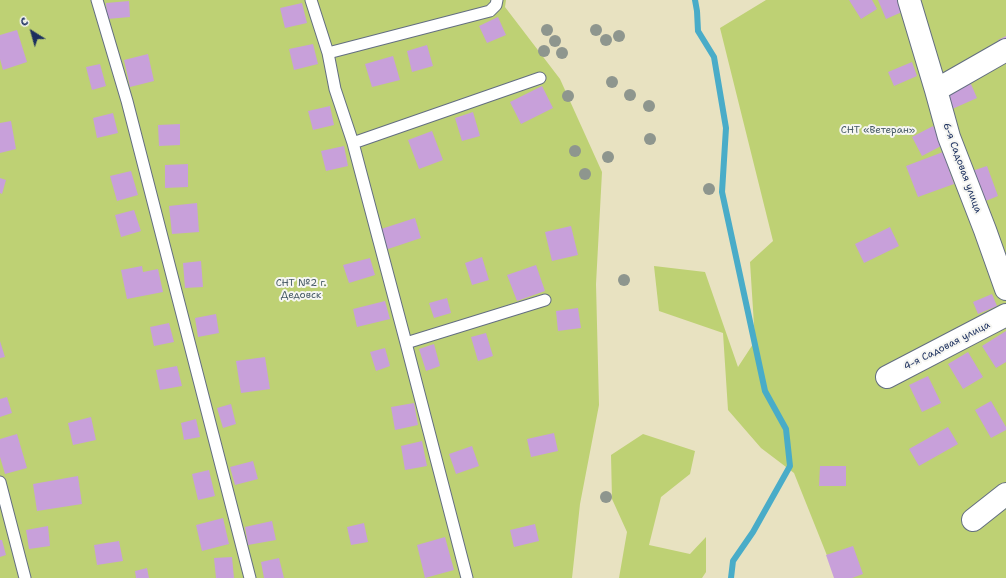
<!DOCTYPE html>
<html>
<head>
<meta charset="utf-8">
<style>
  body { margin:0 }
  #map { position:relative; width:1006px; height:578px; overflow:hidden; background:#e8e2c1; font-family:"Shantell Sans",sans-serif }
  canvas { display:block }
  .north { position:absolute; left:12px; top:12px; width:40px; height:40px; -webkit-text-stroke:3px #f6f6f2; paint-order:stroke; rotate:323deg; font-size:11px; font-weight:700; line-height:16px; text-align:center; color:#1b2f5e }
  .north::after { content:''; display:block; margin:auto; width:14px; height:18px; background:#1b2f5e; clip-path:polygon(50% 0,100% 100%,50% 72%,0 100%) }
</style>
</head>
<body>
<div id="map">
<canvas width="1006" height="578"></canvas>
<div class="north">С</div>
</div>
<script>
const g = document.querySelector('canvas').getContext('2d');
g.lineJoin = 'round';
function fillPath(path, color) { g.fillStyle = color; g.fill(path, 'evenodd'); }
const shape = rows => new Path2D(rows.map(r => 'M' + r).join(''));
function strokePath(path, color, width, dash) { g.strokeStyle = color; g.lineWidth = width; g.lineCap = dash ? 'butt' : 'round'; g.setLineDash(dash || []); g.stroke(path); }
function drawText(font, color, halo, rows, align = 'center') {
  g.font = font + ' "Shantell Sans",sans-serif'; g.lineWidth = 4; g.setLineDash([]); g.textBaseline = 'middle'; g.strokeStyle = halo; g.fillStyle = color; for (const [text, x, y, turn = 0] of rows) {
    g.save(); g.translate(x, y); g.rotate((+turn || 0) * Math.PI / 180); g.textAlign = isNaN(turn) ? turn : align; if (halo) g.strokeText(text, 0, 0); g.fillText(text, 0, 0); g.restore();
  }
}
fillPath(shape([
  [0,0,506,0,505,7,560,79,602,172,596,284,599,405,580,504,572,578,0,578],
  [766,0,1006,0,1006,578,836,578,794,473,761,448,728,410,723,333,659,311,654,266,705,272,738,367,755,341,750,262,773,241,720,28],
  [643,434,695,451,690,474,661,497,649,545,690,554,706,537,706,572,702,578,619,578,627,532,612,499,611,455]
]), '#bed174');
strokePath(shape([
  [695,0,697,11,698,31,714,57,726,128,722,192,765,391,786,429,790,466,753,532,733,561,731,578]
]), '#49acc8', 6);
fillPath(shape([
  [849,0,872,0,877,9,861,19],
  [878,0,897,0,902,12,886,19],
  [129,1,130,17,107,19,106,3],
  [302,3,307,23,285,28,280,8],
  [498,17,506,35,487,43,479,26],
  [17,30,27,62,3,70,0,59,0,35],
  [1006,36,1006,44,1001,47,998,40],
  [313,44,318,64,294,70,289,49],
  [427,45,433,66,412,72,407,51],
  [148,54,154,81,130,87,124,60],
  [393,56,400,80,372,87,365,64],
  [912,62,917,76,894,86,888,72],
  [100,64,106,86,92,90,86,67],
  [971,84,977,98,950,110,944,95],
  [542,86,553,108,521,124,510,102],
  [330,106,334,125,313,130,308,111],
  [473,112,480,136,462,141,455,118],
  [113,113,118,133,97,138,93,118],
  [11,121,16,149,0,153,0,123],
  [180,124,180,145,159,146,158,125],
  [933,126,943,145,922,156,912,137],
  [432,131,443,160,419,169,408,140],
  [344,146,348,166,326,171,321,151],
  [943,152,954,184,918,197,906,166],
  [188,164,188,187,165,188,165,165],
  [987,166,998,196,983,202,972,171],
  [131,171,138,195,117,201,110,176],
  [0,178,6,180,2,194,0,193],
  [197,203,199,232,172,234,169,206],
  [134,210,141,231,121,237,115,215],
  [415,218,421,238,385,250,378,230],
  [571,226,578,255,552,261,545,232],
  [890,227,899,246,864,263,855,244],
  [482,257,489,280,472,285,465,263],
  [370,258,375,275,349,283,343,265],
  [201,261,203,287,185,288,183,263],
  [536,265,545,291,517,301,507,275],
  [142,266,143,272,158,269,163,292,127,299,121,270],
  [992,294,997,306,978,314,973,302],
  [447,298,451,313,434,318,429,303],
  [385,301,390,319,357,327,353,309],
  [578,308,581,328,558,331,556,311],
  [216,314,219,333,198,337,195,318],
  [169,323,174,342,154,346,150,327],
  [1006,331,1006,362,996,368,982,346],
  [486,333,493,356,478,361,471,337],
  [0,341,5,357,0,358],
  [434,344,440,366,426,371,419,349],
  [385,348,390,366,376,371,370,352],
  [968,352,983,377,963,389,948,364],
  [265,357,270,389,241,393,236,361],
  [177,366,182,386,160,390,156,370],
  [928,376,941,403,922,412,909,385],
  [7,397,12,413,0,417,0,399],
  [991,401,1006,427,1006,430,991,438,975,410],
  [414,403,418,425,395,430,391,407],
  [231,404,236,424,223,428,217,408],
  [91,417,96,440,73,445,68,423],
  [196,419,200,437,184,440,181,423],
  [948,427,958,444,919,466,909,449],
  [554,433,558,451,531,457,527,439],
  [17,434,27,468,5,474,0,457,0,439],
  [422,441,427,466,405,470,401,446],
  [472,446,479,466,456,474,449,454],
  [253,461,258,479,235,485,230,467],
  [820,466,846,466,846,486,819,486],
  [209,470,215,496,198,500,192,474],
  [78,476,82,504,37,511,33,484],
  [223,518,229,544,202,551,196,525],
  [272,521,276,540,248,545,245,527],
  [364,523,368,542,351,545,347,527],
  [535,524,539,541,514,547,510,530],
  [48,526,50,546,29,549,26,530],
  [445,537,454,570,425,578,417,545],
  [0,540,2,540,6,555,0,557],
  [119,541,123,561,97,565,94,545],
  [853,546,863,574,852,578,834,578,826,555],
  [232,557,234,578,216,578,214,558],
  [279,558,284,578,264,578,261,562],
  [147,568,149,578,136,578,135,571]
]), '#c8a0da');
const service = shape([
  [97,0,127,101,250,578],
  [311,0,328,53,335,89,353,143,406,343,467,578],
  [328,53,490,11,496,5,497,0],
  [353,143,540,78],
  [406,343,545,300],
  [0,482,25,578]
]);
const minor = shape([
  [909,0,936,90,949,137,985,230,1006,289],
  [936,90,1006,50],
  [887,377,1006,315],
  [973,520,1006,494]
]);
strokePath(service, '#636e81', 13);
strokePath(minor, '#636e81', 24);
strokePath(service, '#fff', 11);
strokePath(minor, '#fff', 22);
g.fillStyle = '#8e968e';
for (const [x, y] of [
  [547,30],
  [596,30],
  [619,36],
  [606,40],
  [555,41],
  [544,51],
  [562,53],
  [612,82],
  [630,95],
  [568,96],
  [649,106],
  [650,139],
  [575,151],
  [608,157],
  [585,174],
  [709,189],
  [624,280],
  [606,497]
]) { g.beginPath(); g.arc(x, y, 6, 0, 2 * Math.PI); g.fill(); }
drawText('10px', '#445864', '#f6f6f2', [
  ["СНТ «Ветеран»",878,130],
  ["СНТ №2 г.",301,283],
  ["Дедовск",301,295]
]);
drawText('10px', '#1b2f5e', '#f6f6f2', [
  ["6-я Садовая улица",962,168,70],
  ["4-я Садовая улица",947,346,-27]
]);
</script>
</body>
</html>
